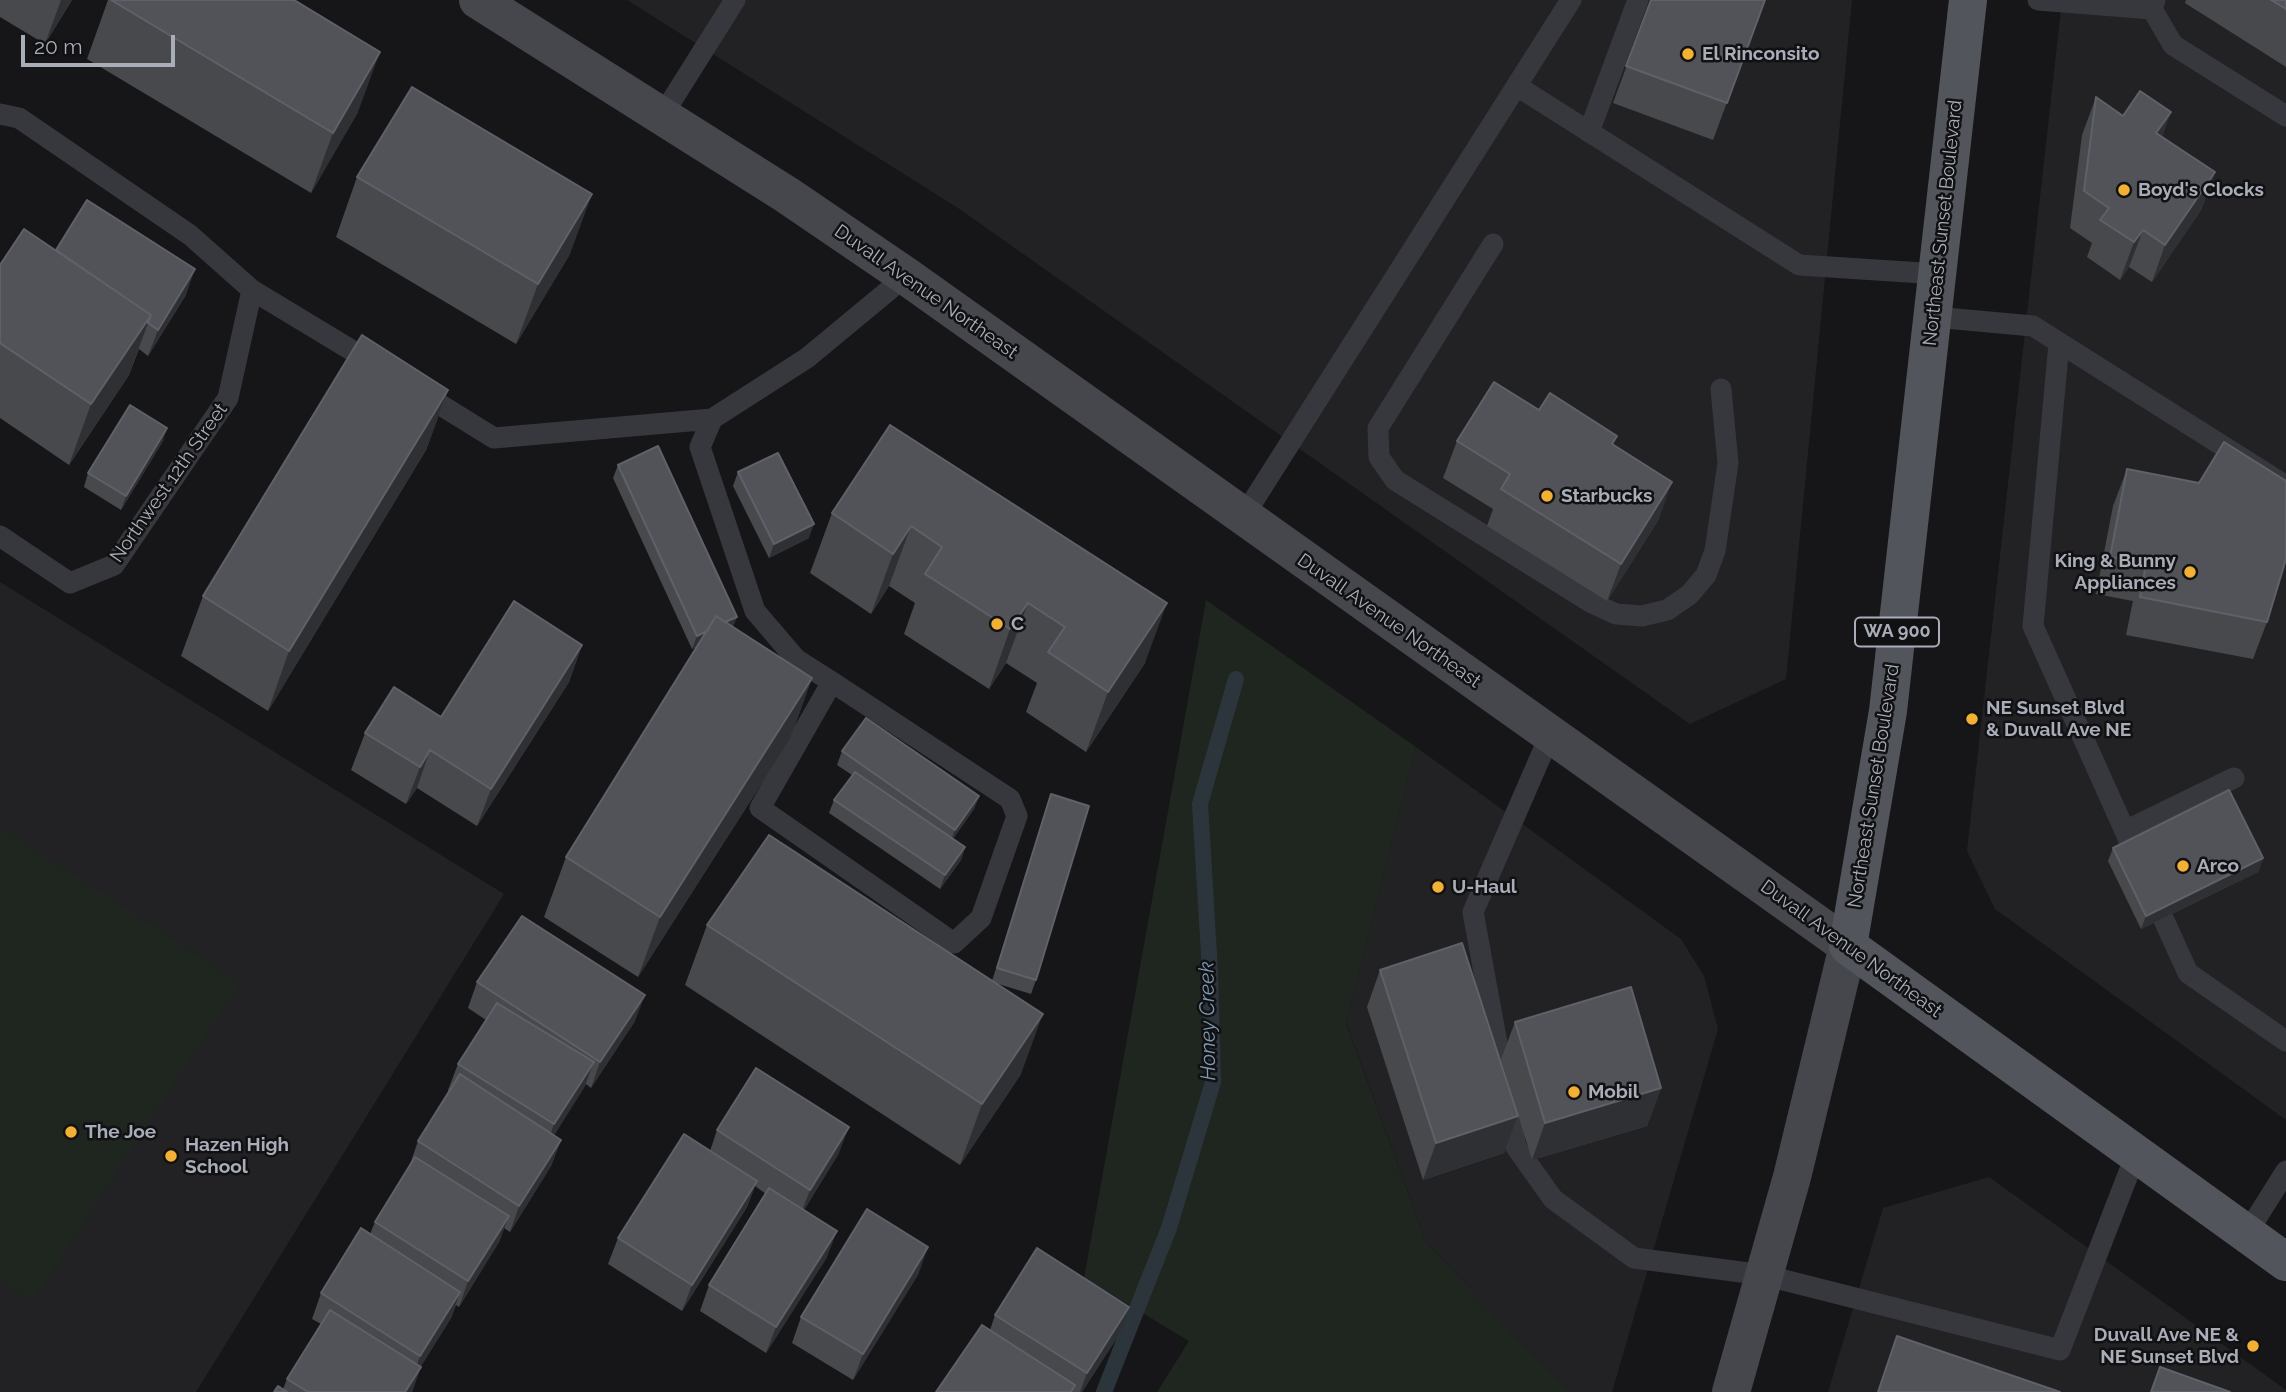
<!DOCTYPE html>
<html>
<head>
<meta charset="utf-8">
<style>
  body { margin:0 }
  #map { position:relative; width:2286px; height:1392px; overflow:hidden; background:#161618; font-family:Raleway,sans-serif }
  canvas { display:block }
  .scale { position:absolute; left:21px; top:35px; width:154px; height:32px; box-sizing:border-box; border:4px solid #a8adb8; border-top:0; padding-left:9px; font-size:21px; line-height:24px; white-space:nowrap; color:#a8adb8; -webkit-text-stroke:5px #111113; paint-order:stroke }
</style>
</head>
<body>
<div id="map">
<canvas width="2286" height="1392"></canvas>
<div class="scale">20 m</div>
</div>
<script>
const g = document.querySelector('canvas').getContext('2d');
g.lineJoin = 'round';
function fillPath(path, color) { g.fillStyle = color; g.fill(path, 'evenodd'); }
const shape = rows => new Path2D(rows.map(r => 'M' + r).join(''));
function strokePath(path, color, width, dash) { g.strokeStyle = color; g.lineWidth = width; g.lineCap = dash ? 'butt' : 'round'; g.setLineDash(dash || []); g.stroke(path); }
function drawText(font, color, halo, rows, align = 'center') {
  g.font = font + ' Raleway,sans-serif'; g.lineWidth = 5; g.setLineDash([]); g.textBaseline = 'middle'; g.strokeStyle = halo; g.fillStyle = color; for (const [text, x, y, turn = 0] of rows) {
    g.save(); g.translate(x, y); g.rotate((+turn || 0) * Math.PI / 180); g.textAlign = isNaN(turn) ? turn : align; if (halo) g.strokeText(text, 0, 0); g.fillText(text, 0, 0); g.restore();
  }
}
fillPath(shape([
  [627,0,1852,0,1786,679,1690,724,958,208],
  [2062,0,2286,0,2286,1120,1995,909,1967,851],
  [0,582,504,894,196,1392,0,1392],
  [1416,747,1681,939,1704,976,1718,1029,1612,1392,1570,1392,1426,1242,1346,1022],
  [1989,1177,2286,1390,2286,1392,1828,1392,1883,1208]
]), '#222225');
fillPath(shape([
  [1206,600,1416,747,1346,1023,1426,1242,1570,1392,1157,1392,1189,1341,1084,1278],
  [0,826,240,983,32,1302,0,1281]
]), '#1e261f');
strokePath(shape([
  [1104,1392,1169,1228,1213,1082,1210,971,1200,804,1236,679]
]), '#2c353c', 16);
strokePath(shape([
  [2038,0,2152,9,2155,0],
  [2152,9,2173,45,2286,116],
  [1517,86,1799,265,1938,274],
  [0,114,19,118,190,235,252,290,228,398,114,565,70,583,0,536],
  [662,116,735,0],
  [1589,132,1638,0],
  [1493,244,1378,428,1379,457,1395,480,1592,603,1616,614,1642,616,1667,610,1689,595,1706,575,1715,551,1728,463,1721,389],
  [252,290,376,365],
  [1934,317,2033,326,2286,486],
  [2059,343,2033,626,2133,849],
  [418,391,494,438,712,419],
  [1243,517,1571,0],
  [832,682,760,808,954,943,981,918,1017,816,1010,799,832,682,796,659,755,611,700,447,712,419,807,358,906,276],
  [1550,735,1473,912,1516,1147,1553,1199,1634,1258,1764,1275,2060,1350,2136,1154],
  [2125,831,2234,778],
  [2163,918,2188,973,2286,1041],
  [2247,1233,2286,1171]
]), '#37383d', 21);
strokePath(shape([
  [478,0,787,195,906,276,1848,946,1792,1177,1731,1392]
]), '#45474d', 38);
strokePath(shape([
  [1968,0,1888,711,1848,946,2286,1262]
]), '#53555c', 38);
fillPath(shape([
  [0,0,72,0,45,44,0,17],
  [108,0,294,0,358,112,311,193,87,59],
  [1651,0,1765,0,1713,140,1613,103],
  [2186,0,2286,0,2286,67,2185,3],
  [2096,97,2123,116,2162,137,2215,172,2201,210,2152,282,2129,267,2120,280,2087,257,2092,243,2070,228,2082,135],
  [357,177,570,254,516,344,336,237],
  [56,250,186,295,148,356,139,349,129,375,69,465,0,418,0,265],
  [448,390,426,450,268,711,181,656,203,596],
  [1539,410,1614,445,1659,519,1607,601,1487,526,1493,509,1443,478,1457,441],
  [890,425,1145,663,1086,752,1026,712,1037,683,1006,663,989,689,904,634,915,603,889,586,871,614,810,573,832,513],
  [163,441,121,510,84,487,88,473],
  [618,465,733,628,812,678,790,739,638,977,544,917,566,857,697,647,692,649,613,478],
  [2127,469,2267,622,2253,659,2126,635,2133,601,2096,594,2113,506],
  [738,472,809,538,769,558,733,486],
  [582,645,569,682,477,826,417,788,406,804,351,770,365,733,441,717],
  [842,751,979,796,974,809,953,839,965,847,961,860,940,889,829,813,834,800,852,775,837,765],
  [1051,794,1036,980,1031,994,995,983,1021,1074,960,1165,685,985,707,925,992,981],
  [2113,848,2263,858,2258,872,2141,929,2108,861],
  [1380,970,1518,1116,1504,1153,1423,1180,1367,1007],
  [477,982,635,1021,591,1088,586,1084,554,1135,561,1140,551,1166,510,1232,504,1228,499,1242,459,1307,456,1305,451,1318,421,1366,412,1392,274,1392,283,1389,287,1379,321,1324,312,1319,321,1293,370,1234,375,1222,409,1167,418,1141,449,1091,448,1090,458,1064,486,1020,468,1008],
  [1515,1022,1661,1088,1647,1126,1532,1160,1501,1059],
  [717,1130,839,1153,804,1210,827,1257,766,1353,700,1311,709,1285,766,1194,755,1186,747,1207,682,1311,608,1264,618,1238,710,1151],
  [919,1273,853,1380,792,1343,801,1317],
  [995,1315,1120,1333,1082,1392,936,1392,990,1330]
]), '#47494d');
fillPath(shape([
  [61,0,72,0,45,44],
  [380,52,358,112,311,193,333,133],
  [2171,112,2158,150,2156,133],
  [2215,172,2201,210,2152,282,2165,245],
  [592,194,570,254,516,344,538,284],
  [2143,230,2129,267,2120,280,2134,242],
  [195,269,186,295,148,356,158,330],
  [151,315,129,375,69,465,91,404],
  [448,390,426,450,268,711,289,651],
  [167,428,163,441,121,510,126,496],
  [1672,482,1659,519,1607,601,1621,564],
  [814,524,809,538,769,558,774,544],
  [911,526,889,586,871,614,893,554],
  [1028,603,1006,663,989,689,1010,629],
  [1167,603,1145,663,1086,752,1108,692],
  [737,617,732,630,692,649,697,636],
  [582,645,569,682,477,826,491,789],
  [812,678,790,739,638,977,660,917],
  [430,750,417,788,406,804,420,767],
  [979,796,974,809,950,843,955,830],
  [965,847,961,860,940,889,945,875],
  [2263,858,2258,872,2141,929,2146,916],
  [645,995,635,1021,591,1088,600,1062],
  [1043,1014,1021,1074,960,1165,982,1104],
  [594,1062,584,1088,545,1150,554,1124],
  [1661,1088,1647,1126,1532,1160,1545,1123],
  [1518,1116,1504,1153,1423,1180,1436,1143],
  [849,1127,839,1153,800,1216,810,1190],
  [561,1140,551,1166,510,1232,519,1206],
  [757,1181,747,1207,682,1311,692,1285],
  [509,1216,499,1242,459,1307,468,1281],
  [837,1231,827,1257,766,1353,776,1327],
  [928,1247,919,1273,853,1380,863,1354],
  [460,1292,451,1318,411,1382,420,1356],
  [1129,1307,1120,1333,1082,1392,1080,1392,1087,1373],
  [421,1367,412,1392,405,1392]
]), '#2f3033');
const building = shape([
  [111,0,294,0,380,52,333,133,111,0],
  [1651,0,1765,0,1727,103,1626,66,1651,0],
  [2271,0,2286,0,2286,9,2271,0],
  [412,87,592,194,538,284,357,177,412,87],
  [2140,91,2171,112,2156,133,2215,172,2165,245,2143,230,2134,242,2100,220,2109,208,2084,191,2096,97,2123,116,2140,91],
  [87,200,195,269,158,330,148,323,151,315,56,250,87,200],
  [24,229,151,315,91,404,0,343,0,265,24,229],
  [362,335,448,390,289,651,203,596,362,335],
  [1494,382,1539,410,1550,393,1617,436,1612,444,1672,482,1621,564,1501,489,1510,474,1457,441,1494,382],
  [130,405,167,428,126,496,88,473,130,405],
  [890,425,1167,603,1108,692,1048,652,1065,627,1028,603,1010,629,925,574,942,547,911,526,893,554,832,513,890,425],
  [2224,442,2286,481,2286,559,2267,622,2140,597,2146,564,2110,557,2127,469,2199,483,2224,442],
  [658,446,737,617,725,622,716,616,707,631,697,636,618,465,658,446],
  [778,453,814,524,774,544,738,472,778,453],
  [514,601,582,645,491,789,430,750,420,767,365,733,394,687,441,717,514,601],
  [716,616,812,678,660,917,566,857,716,616],
  [866,718,979,796,955,830,842,751,866,718],
  [855,772,965,847,945,875,834,800,855,772],
  [2229,790,2263,858,2146,916,2113,848,2229,790],
  [1051,794,1089,806,1036,980,997,968,1051,794],
  [769,835,1043,1014,982,1104,707,925,769,835],
  [522,916,645,995,600,1062,477,982,522,916],
  [1462,943,1518,1116,1436,1143,1380,970,1462,943],
  [1631,987,1661,1088,1545,1123,1515,1022,1631,987],
  [497,1003,594,1062,554,1124,458,1064,497,1003],
  [756,1068,849,1127,810,1190,717,1130,756,1068],
  [460,1074,561,1140,519,1206,418,1141,460,1074],
  [684,1134,757,1181,692,1285,618,1238,684,1134],
  [415,1157,509,1216,468,1281,375,1222,415,1157],
  [769,1188,837,1231,776,1327,709,1285,769,1188],
  [867,1209,928,1247,863,1354,801,1317,867,1209],
  [361,1228,460,1292,420,1356,321,1293,361,1228],
  [1037,1248,1129,1307,1087,1373,995,1315,1037,1248],
  [330,1310,421,1367,405,1392,308,1392,287,1379,330,1310],
  [982,1325,1075,1385,1071,1392,936,1392,982,1325],
  [1897,1336,2060,1392,1878,1392,1897,1336],
  [2160,1367,2230,1392,2151,1392,2160,1367],
  [278,1386,287,1392,274,1392,278,1386]
]);
fillPath(building, '#525359');
strokePath(building, '#5f6168', 2);
for (const [x, y, r, color] of [
  [1688,54,7,"#f2b134"],
  [2124,190,7,"#f2b134"],
  [1547,496,7,"#f2b134"],
  [2190,572,7,"#f2b134"],
  [997,624,7,"#f2b134"],
  [1972,719,7,"#f2b134"],
  [2183,866,7,"#f2b134"],
  [1438,887,7,"#f2b134"],
  [1574,1092,7,"#f2b134"],
  [71,1132,7,"#f2b134"],
  [171,1156,7,"#f2b134"],
  [2253,1346,7,"#f2b134"]
]) { const dot = new Path2D(); dot.arc(x, y, r, 0, 2 * Math.PI); g.fillStyle = color; g.fill(dot); strokePath(dot, '#111113', 2.5); }
for (const [x, y, w] of [
  [1897,632,84]
]) { const box = new Path2D(); box.roundRect(x - w / 2, y - 14.5, w, 29, 5); g.fillStyle = '#111113'; g.fill(box); strokePath(box, '#a8adb8', 2); }
drawText('bold 18px', '#a8adb8', null, [
  ["WA 900",1897,632]
]);
drawText('bold 19px', '#a8adb8', '#111113', [
  ["El Rinconsito",1702,54],
  ["Boyd's Clocks",2138,190],
  ["Starbucks",1561,496],
  ["King & Bunny",2176,561,"right"],
  ["Appliances",2176,583,"right"],
  ["C",1011,624],
  ["NE Sunset Blvd",1986,708],
  ["& Duvall Ave NE",1986,730],
  ["Arco",2197,866],
  ["U-Haul",1452,887],
  ["Mobil",1588,1092],
  ["The Joe",85,1132],
  ["Hazen High",185,1145],
  ["School",185,1167],
  ["Duvall Ave NE &",2239,1335,"right"],
  ["NE Sunset Blvd",2239,1357,"right"]
], 'left');
drawText('19px', '#a8adb8', '#111113', [
  ["Northeast Sunset Boulevard",1943,223,-84],
  ["Duvall Avenue Northeast",926,292,35],
  ["Northwest 12th Street",169,483,-55],
  ["Duvall Avenue Northeast",1389,621,35],
  ["Northeast Sunset Boulevard",1874,786,-81],
  ["Duvall Avenue Northeast",1851,949,36]
]);
drawText('italic 21px', '#7f9bb3', '#111113', [
  ["Honey Creek",1208,1021,-91]
]);
</script>
</body>
</html>
